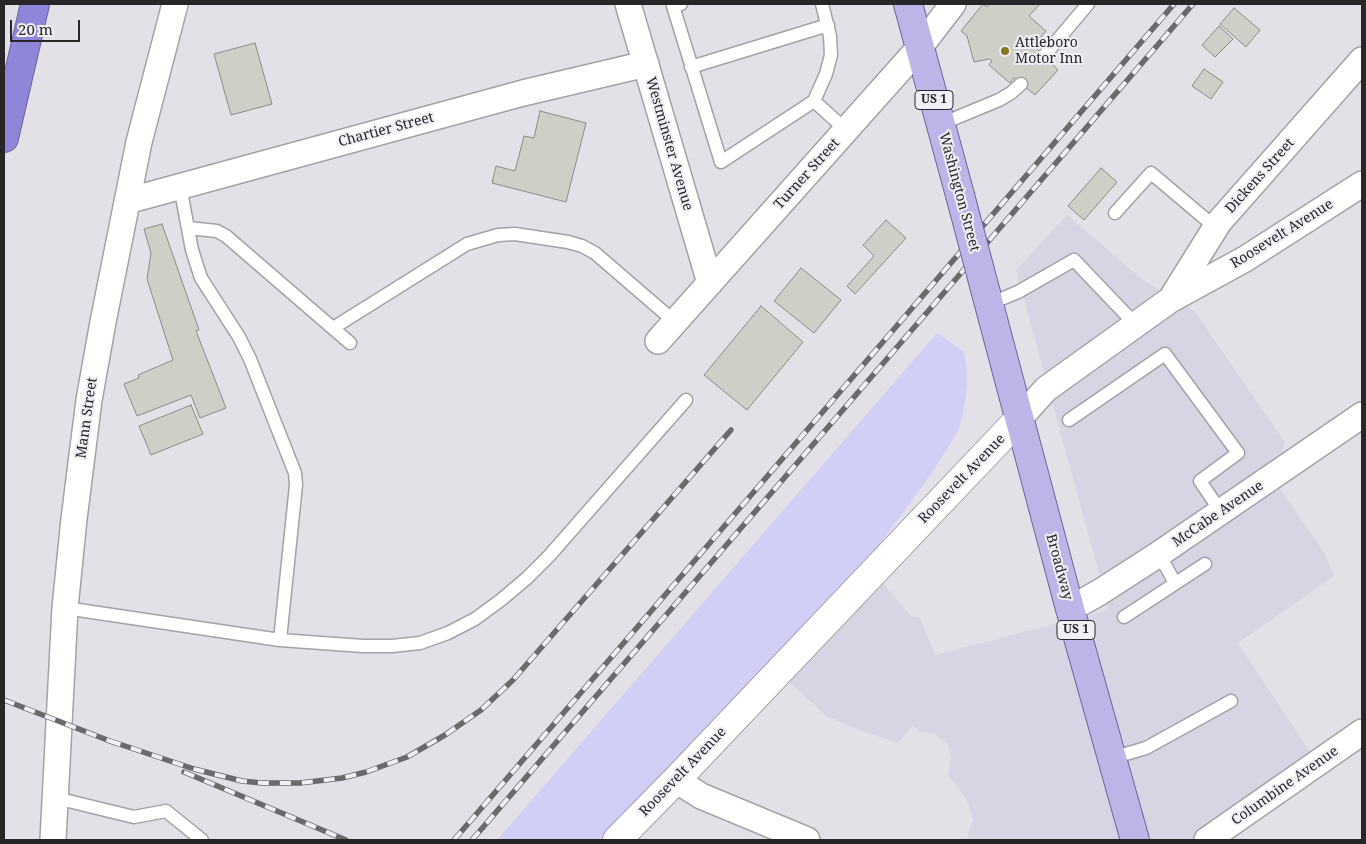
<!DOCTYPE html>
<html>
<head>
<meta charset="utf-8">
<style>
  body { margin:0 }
  #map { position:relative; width:1366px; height:844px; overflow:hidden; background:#e2e1e8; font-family:"Noto Serif",serif }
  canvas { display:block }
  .frame { position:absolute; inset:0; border:5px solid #272729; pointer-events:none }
  .scale { position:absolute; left:10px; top:20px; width:70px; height:22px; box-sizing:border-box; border:2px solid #272729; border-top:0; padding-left:6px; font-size:15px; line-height:18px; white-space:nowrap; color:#272729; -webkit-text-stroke:4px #efeff5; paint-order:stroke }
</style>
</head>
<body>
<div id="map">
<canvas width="1366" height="844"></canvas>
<div class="frame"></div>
<div class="scale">20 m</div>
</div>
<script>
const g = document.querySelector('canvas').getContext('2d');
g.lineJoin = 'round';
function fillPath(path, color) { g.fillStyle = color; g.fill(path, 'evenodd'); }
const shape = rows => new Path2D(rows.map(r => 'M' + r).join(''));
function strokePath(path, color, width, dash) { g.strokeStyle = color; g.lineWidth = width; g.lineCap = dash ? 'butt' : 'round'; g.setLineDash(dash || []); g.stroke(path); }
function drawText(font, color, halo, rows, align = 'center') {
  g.font = font + ' "Noto Serif",serif'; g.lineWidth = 4; g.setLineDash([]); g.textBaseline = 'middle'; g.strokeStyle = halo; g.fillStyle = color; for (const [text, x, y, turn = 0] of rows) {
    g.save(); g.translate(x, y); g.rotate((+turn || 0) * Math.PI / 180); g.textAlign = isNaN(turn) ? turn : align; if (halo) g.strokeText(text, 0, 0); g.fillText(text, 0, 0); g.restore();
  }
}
fillPath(shape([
  [1067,215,1143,280,1195,312,1284,441,1278,486,1325,554,1334,576,1238,643,1321,769,1217,840,968,840,967,837,973,820,967,800,948,775,951,757,948,744,934,734,920,732,913,726,898,743,862,731,826,716,783,676,877,576,910,615,920,618,935,655,1109,610,1016,270]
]), '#d6d5e3');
fillPath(shape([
  [937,333,964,352,967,370,967,387,964,409,958,431,934,470,783,676,624,840,497,840]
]), '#d2cff7');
const building = shape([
  [983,4,987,7,990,4,1040,4,1029,16,1046,31,1034,46,1058,70,1035,95,1014,78,1010,83,989,65,992,61,989,59,974,62,967,36,961,31,983,4],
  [1234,8,1260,30,1246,47,1220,24,1234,8],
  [1219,26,1233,39,1215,57,1202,45,1219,26],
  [255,43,272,104,231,115,214,54,255,43],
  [1204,69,1223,82,1211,99,1192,86,1204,69],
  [540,111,586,123,566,202,492,183,496,166,515,171,524,136,534,138,540,111],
  [1101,168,1117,182,1084,220,1068,206,1101,168],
  [886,220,906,238,855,294,847,286,874,256,863,245,886,220],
  [162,224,199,330,196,331,226,408,200,418,191,395,137,416,124,384,139,378,138,375,173,360,147,279,151,253,144,229,162,224],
  [801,268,841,300,814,333,774,301,801,268],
  [761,306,803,342,747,410,704,375,761,306],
  [191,405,203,434,151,455,139,426,191,405]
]);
fillPath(building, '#cfcfc8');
strokePath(building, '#8b8a84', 1);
const lane = shape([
  [681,4,673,6,721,162,814,101],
  [822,4,830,36,831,55,826,74,814,101,846,130],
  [1044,56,1088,4],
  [691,67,828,25],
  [941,124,999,100,1011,93,1021,84],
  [180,186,192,250,201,278,239,337,250,359,295,473,296,485,280,640],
  [1115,213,1151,173,1215,227],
  [188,228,217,231,226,236,350,343],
  [989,304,1018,292,1074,260,1136,325],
  [333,328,467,244,498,235,515,234,568,242,582,246,595,253,675,322],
  [1069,420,1165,354,1238,453,1200,481,1221,512],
  [1159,554,1175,583],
  [65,608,280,640,363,646,392,646,420,643,448,633,475,619,501,600,527,578,549,556,686,400],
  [1124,617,1205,564],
  [1112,758,1146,748,1231,701],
  [56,798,134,817,166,811,202,840]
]);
const street = shape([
  [628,4,710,283],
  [127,201,523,93,646,64],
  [1171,299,1219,222,1362,60],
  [658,341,920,47,953,4],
  [1019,419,1046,389,1170,300,1245,259,1362,184],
  [1070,609,1100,592,1159,554,1362,415],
  [676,780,701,796,807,840],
  [53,840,65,608,74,519,89,400,103,322,139,142,175,4],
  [1207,840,1362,732]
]);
const secondary = shape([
  [617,840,676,780,1019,419]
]);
const primary = shape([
  [908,4,960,195],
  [986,293,1070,609,1135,840]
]);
const highway = shape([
  [4,138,35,4]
]);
strokePath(lane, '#a2a2a8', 15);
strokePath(street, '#a2a2a8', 28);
strokePath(secondary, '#a2a2a8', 30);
strokePath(primary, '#6b659b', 30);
strokePath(highway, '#6b659b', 30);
strokePath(lane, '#fff', 12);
strokePath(street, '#fff', 25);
strokePath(secondary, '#fff', 28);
strokePath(primary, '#bcb6e8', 28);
strokePath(highway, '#9086d9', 28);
const rail = shape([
  [4,700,115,743],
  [110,741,194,769,242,781,262,783,300,783,342,778,366,772,407,757,445,735,481,710,513,680,731,430],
  [184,772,346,840],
  [454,840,1174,4],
  [472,840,1193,4]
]);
strokePath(rail, '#6a6a6d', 5.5);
strokePath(rail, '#efeff5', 4, [11]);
const primaryBridge = shape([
  [960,195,986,293]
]);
strokePath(primaryBridge, '#6b659b', 30, []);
strokePath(primaryBridge, '#bcb6e8', 28);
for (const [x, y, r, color] of [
  [1005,51,5,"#82771b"]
]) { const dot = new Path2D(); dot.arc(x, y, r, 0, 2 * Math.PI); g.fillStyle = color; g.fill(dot); strokePath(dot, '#efeff5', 2); }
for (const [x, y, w] of [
  [934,100,38],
  [1076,630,38]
]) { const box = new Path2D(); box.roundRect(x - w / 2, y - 9.5, w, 19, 4); g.fillStyle = '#efeff5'; g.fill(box); strokePath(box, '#272729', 1); }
drawText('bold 12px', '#272729', null, [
  ["US 1",934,100],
  ["US 1",1076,630]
]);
drawText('14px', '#272729', '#efeff5', [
  ["Attleboro",1015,43],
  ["Motor Inn",1015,59]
], 'left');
drawText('14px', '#272729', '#efeff5', [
  ["Chartier Street",386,130,-15],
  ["Westminster Avenue",669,144,74],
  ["Turner Street",807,174,-48],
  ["Dickens Street",1260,176,-48],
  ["Washington Street",959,192,75],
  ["Roosevelt Avenue",1282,234,-32],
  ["Mann Street",87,418,-82],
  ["Roosevelt Avenue",962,479,-46],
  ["McCabe Avenue",1218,514,-34],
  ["Broadway",1059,567,75],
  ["Roosevelt Avenue",683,772,-46],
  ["Columbine Avenue",1285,786,-35]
]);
</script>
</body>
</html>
